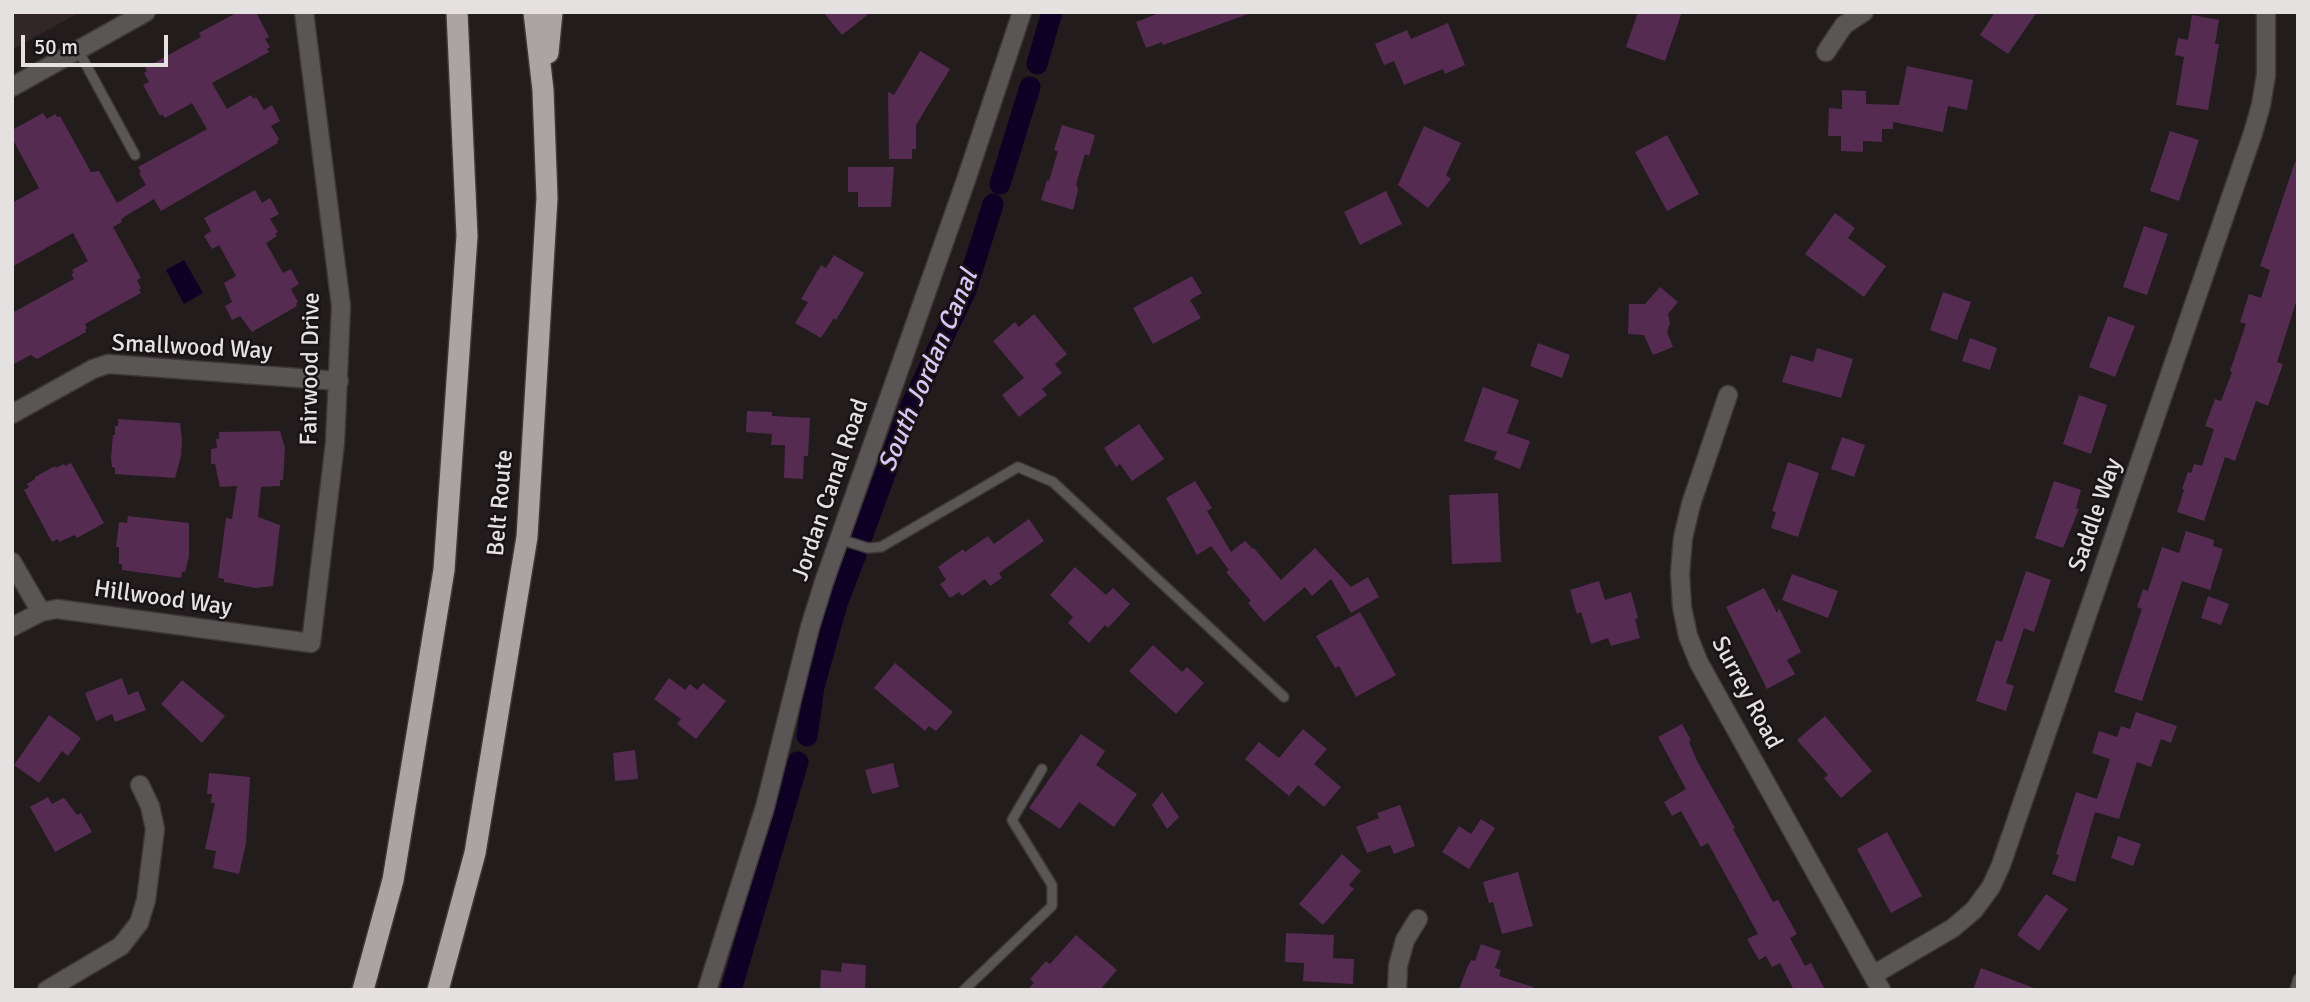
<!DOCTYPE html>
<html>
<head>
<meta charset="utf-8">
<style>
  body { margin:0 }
  #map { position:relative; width:2310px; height:1002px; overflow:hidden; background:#221c1d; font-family:Signika,sans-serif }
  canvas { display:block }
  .frame { position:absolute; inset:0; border:14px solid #e5e1e1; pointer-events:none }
  .scale { position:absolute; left:21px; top:35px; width:147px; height:32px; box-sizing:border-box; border:4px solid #e5e1e1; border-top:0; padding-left:9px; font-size:21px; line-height:24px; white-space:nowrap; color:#e5e1e1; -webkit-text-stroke:5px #181314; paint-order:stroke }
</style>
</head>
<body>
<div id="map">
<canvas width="2310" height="1002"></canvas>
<div class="frame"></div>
<div class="scale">50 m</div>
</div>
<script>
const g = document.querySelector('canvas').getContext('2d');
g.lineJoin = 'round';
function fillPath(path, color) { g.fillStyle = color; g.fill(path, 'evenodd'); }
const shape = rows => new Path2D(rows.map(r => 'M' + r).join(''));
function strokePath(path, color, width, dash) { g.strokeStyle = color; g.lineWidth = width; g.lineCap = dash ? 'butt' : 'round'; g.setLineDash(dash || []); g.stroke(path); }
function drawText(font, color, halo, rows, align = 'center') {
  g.font = font + ' Signika,sans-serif'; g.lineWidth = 5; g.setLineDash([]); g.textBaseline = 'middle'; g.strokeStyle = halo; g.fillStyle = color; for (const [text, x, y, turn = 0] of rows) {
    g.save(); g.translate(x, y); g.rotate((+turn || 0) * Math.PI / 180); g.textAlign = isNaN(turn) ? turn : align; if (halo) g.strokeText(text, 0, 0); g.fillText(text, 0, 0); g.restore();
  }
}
fillPath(shape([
  [12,12,80,12,12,50]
]), '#322629');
fillPath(shape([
  [184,260,203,293,184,304,166,270]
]), '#0e0025');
strokePath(shape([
  [1037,64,1052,12],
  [1000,184,1030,87],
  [862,537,907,414,966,290,993,204],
  [807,736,814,687,837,604,856,554],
  [731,990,798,762]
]), '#0e0025', 21);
fillPath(shape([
  [238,12,256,12,269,37,265,39,270,47,267,49,269,52,212,83,227,109,251,95,253,99,256,97,264,110,272,105,280,121,271,126,279,139,277,141,278,143,161,211,154,199,124,217,121,220,122,222,113,227,141,278,137,280,141,288,139,290,141,293,85,324,87,328,85,330,86,332,37,359,31,355,12,365,12,313,74,279,71,274,74,273,72,270,88,261,73,233,12,267,12,203,39,188,12,138,12,130,43,113,47,119,55,114,57,117,60,116,91,172,99,171,117,203,146,185,139,173,141,172,138,167,207,129,192,103,165,118,162,114,160,116,143,85,149,82,144,73,147,71,145,68,201,37,199,33],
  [823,12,871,12,842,35],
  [1162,12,1247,12,1248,14,1163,45,1162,42,1146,48,1136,22],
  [1638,12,1682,12,1665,61,1626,47],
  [1995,12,2037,12,2008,54,1980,35],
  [2192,15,2219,20,2215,44,2219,44,2208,110,2176,105,2184,57,2175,55,2178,38,2188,40],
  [1448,23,1465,65,1445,74,1443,69,1404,85,1394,61,1384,65,1375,44,1407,30,1411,39],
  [920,51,950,69,916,125,916,149,912,149,912,159,889,159,888,92,894,95],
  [1907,66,1973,80,1967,110,1948,106,1943,132,1893,122,1893,129,1882,129,1882,142,1863,141,1863,152,1841,151,1841,136,1828,136,1829,108,1842,109,1842,90,1866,91,1866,104,1899,105],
  [1062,125,1095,135,1089,156,1085,154,1076,184,1078,190,1073,210,1041,200,1047,180,1049,181,1058,151,1054,150],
  [1424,126,1461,143,1446,175,1451,179,1428,208,1398,185],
  [2170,131,2199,140,2179,201,2150,191],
  [1667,135,1699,194,1667,211,1635,152],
  [2295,162,2298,162,2298,296,2277,362,2283,364,2268,406,2256,401,2235,461,2225,457,2204,521,2177,512,2184,490,2182,489,2188,472,2191,473,2194,464,2202,466,2214,429,2205,426,2215,399,2221,401,2232,372,2230,371,2246,324,2240,322,2249,294,2261,298,2270,270,2260,266],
  [848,167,894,167,891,207,858,207,858,192,848,192],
  [255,190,262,203,270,198,279,214,270,219,278,232,275,234,277,236,266,243,283,273,291,269,299,284,291,289,298,302,296,304,297,306,252,332,240,316,232,320,225,306,232,302,224,283,236,276,219,245,212,249,204,236,211,231,204,218],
  [1386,191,1402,224,1360,245,1344,212],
  [1835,213,1855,228,1848,238,1886,266,1864,297,1805,254],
  [2144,226,2168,234,2147,295,2123,287],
  [834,255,864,273,836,320,834,318,821,338,795,323,808,302,801,299,821,265,826,268],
  [1192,276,1202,293,1190,300,1201,318,1153,344,1133,308],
  [1660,287,1678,302,1668,314,1670,323,1667,332,1673,347,1653,355,1644,335,1628,334,1629,304,1645,304],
  [1943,292,1971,302,1957,340,1930,330],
  [1034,314,1067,354,1055,364,1062,373,1042,389,1047,395,1019,417,1002,395,1024,378,993,341,1015,322,1019,327],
  [2108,316,2135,326,2115,377,2089,367],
  [1970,338,1997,348,1990,370,1962,361],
  [1538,343,1570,355,1562,378,1530,366],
  [1817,348,1853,359,1841,398,1782,382,1791,355,1813,362],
  [1483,387,1519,400,1507,433,1530,441,1520,469,1494,459,1497,452,1464,441],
  [2079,395,2107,405,2091,454,2063,444],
  [747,411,772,412,772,416,810,418,808,456,804,456,803,479,784,478,785,445,771,445,772,434,746,432],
  [118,419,180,423,182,440,181,456,175,478,115,474,115,468,112,467,111,458,113,435,115,435,115,426,118,426],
  [1139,424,1164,459,1132,481,1120,464,1116,467,1104,448],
  [280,431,285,448,283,480,280,480,280,486,261,487,258,517,280,525,273,586,256,588,224,582,224,579,218,578,226,518,232,519,237,486,220,487,215,464,211,464,211,449,217,448,216,439,219,439,219,432],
  [1842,437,1865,445,1854,477,1831,469],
  [1788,462,1819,473,1798,537,1771,528,1776,512,1772,511],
  [71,463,104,523,77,538,75,535,59,542,58,539,52,542,24,490,29,487,27,484,35,479,35,477,55,466,56,468,64,464,65,466],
  [1195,481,1212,508,1207,511,1231,552,1245,541,1253,549,1254,548,1281,580,1315,548,1351,587,1368,577,1379,597,1351,613,1331,579,1312,596,1305,587,1264,622,1248,603,1251,601,1226,572,1229,570,1211,546,1197,555,1166,498],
  [2054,481,2081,490,2076,508,2079,509,2063,548,2035,538],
  [1498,493,1501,562,1452,564,1449,495],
  [128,516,189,523,189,556,185,572,182,572,181,578,122,570,122,564,119,564,119,547,116,547,119,522,127,523],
  [1029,519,1044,541,999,573,1002,578,990,586,985,579,962,596,959,592,950,598,940,584,946,580,938,567,963,549,965,552,988,536,994,544],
  [2186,531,2214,540,2213,546,2223,549,2210,590,2182,581,2142,701,2114,692,2142,609,2137,607,2143,589,2148,591,2162,547,2179,553],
  [1075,567,1106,595,1113,588,1130,604,1108,628,1105,625,1089,643,1068,623,1073,617,1050,595],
  [2026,571,2051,580,2034,632,2024,628,2006,683,2014,686,2006,711,1976,701,1996,640,2002,642],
  [1792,574,1838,591,1828,618,1782,600],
  [1599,581,1605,600,1631,592,1638,618,1635,619,1640,638,1611,646,1608,638,1591,644,1581,612,1577,614,1570,590],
  [1764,588,1777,613,1779,608,1801,652,1787,660,1795,674,1767,689,1726,607],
  [2208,596,2229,604,2221,625,2201,618],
  [1360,612,1396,675,1356,697,1339,666,1335,668,1316,636],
  [1153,645,1182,672,1187,667,1204,683,1176,714,1129,671],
  [895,663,953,712,936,731,929,726,925,731,874,688],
  [122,678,128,695,138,691,146,710,115,722,112,714,96,721,85,693],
  [669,678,685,690,690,684,697,690,703,683,726,701,696,739,677,724,681,719,654,699],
  [182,680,225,716,202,743,161,704],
  [2136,712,2177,726,2171,743,2161,739,2151,767,2137,762,2119,819,2095,812,2075,882,2052,874,2059,855,2056,854,2076,792,2097,799,2110,759,2092,753,2099,731,2117,737,2121,726,2130,729],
  [49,715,81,738,68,756,62,751,39,783,14,765],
  [1825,716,1872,771,1841,798,1824,778,1828,775,1797,740],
  [1682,724,1691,740,1689,742,1698,763,1735,828,1733,829,1773,902,1778,900,1797,934,1790,938,1805,966,1811,963,1825,990,1794,990,1780,963,1772,967,1766,956,1759,960,1747,939,1758,934,1708,843,1701,847,1681,811,1672,816,1664,802,1686,789,1658,737],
  [1303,729,1327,749,1314,764,1341,787,1324,807,1298,785,1289,796,1245,759,1259,742,1279,758],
  [1081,734,1105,751,1096,765,1137,794,1114,827,1079,802,1060,829,1029,808],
  [635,750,638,779,615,781,613,753],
  [893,763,899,787,872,794,865,770],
  [209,773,250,777,246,843,239,874,213,868,216,851,205,849,215,803,211,803,212,794,207,794],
  [1162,792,1179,817,1167,829,1152,805],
  [48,797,52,804,63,798,65,799,77,815,81,813,92,832,55,852,30,807],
  [1400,805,1415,846,1394,854,1390,845,1367,853,1356,827,1379,818,1377,813],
  [1481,819,1495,828,1469,869,1442,852,1459,826,1471,834],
  [1887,832,1922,896,1891,913,1857,849],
  [2118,836,2141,844,2133,866,2111,858],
  [1342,854,1361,871,1349,885,1354,889,1323,925,1299,904],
  [1518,872,1533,926,1502,934,1493,902,1489,903,1483,882],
  [2046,894,2068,909,2039,951,2017,935],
  [1286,933,1334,935,1333,958,1354,959,1353,984,1303,981,1304,963,1285,962],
  [1076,935,1117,970,1100,990,1027,990,1034,983,1030,979,1046,961,1050,964],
  [1481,944,1501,951,1495,968,1501,970,1499,976,1533,987,1533,990,1459,990,1467,968,1471,960,1475,961],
  [842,963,866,965,865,990,820,990,821,970,841,972],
  [1981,968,2034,988,2034,990,1973,990]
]), '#562b52');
const service = shape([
  [78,50,135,155],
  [839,539,868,548,881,547,1018,467,1053,482,1284,697],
  [964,990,1052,906,1052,885,1012,820,1042,769],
  [2295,990,2298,979]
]);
const minor = shape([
  [1826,52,1844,25,1864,12],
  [12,87,146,12],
  [1728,395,1691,504,1683,538,1680,573,1682,607,1688,636,1699,663,1881,990],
  [12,414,93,369,108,364,339,381],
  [12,562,41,612],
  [12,627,41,612,57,609,311,643,335,443,341,306,304,12],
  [1873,975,1953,928,1974,910,1991,887,2001,865,2253,133,2261,105,2266,75,2266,12],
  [47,990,121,946,139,923,146,900,155,829,150,806,140,785],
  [707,990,765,807,810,627,824,582,966,180,1022,12],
  [1397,990,1398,966,1405,940,1418,919]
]);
const motorway = shape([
  [548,53,552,12],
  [363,990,393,880,444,570,467,236,457,12],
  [438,990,475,853,527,537,547,198,543,90,534,12]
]);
strokePath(service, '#3d3838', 12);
strokePath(minor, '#3d3838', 21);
strokePath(motorway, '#3d3838', 24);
strokePath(service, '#595655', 9);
strokePath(minor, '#595655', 18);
strokePath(motorway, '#aca4a3', 21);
drawText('24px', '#e5e1e1', '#181314', [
  ["Smallwood Way",192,348,3],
  ["Fairwood Drive",311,369,-89],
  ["Jordan Canal Road",831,490,-71],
  ["Belt Route",501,503,-85],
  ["Saddle Way",2096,515,-71],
  ["Hillwood Way",163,599,8],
  ["Surrey Road",1746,693,62]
]);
drawText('italic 26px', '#d7c7f8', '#181314', [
  ["South Jordan Canal",929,371,-67]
]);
</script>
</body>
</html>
